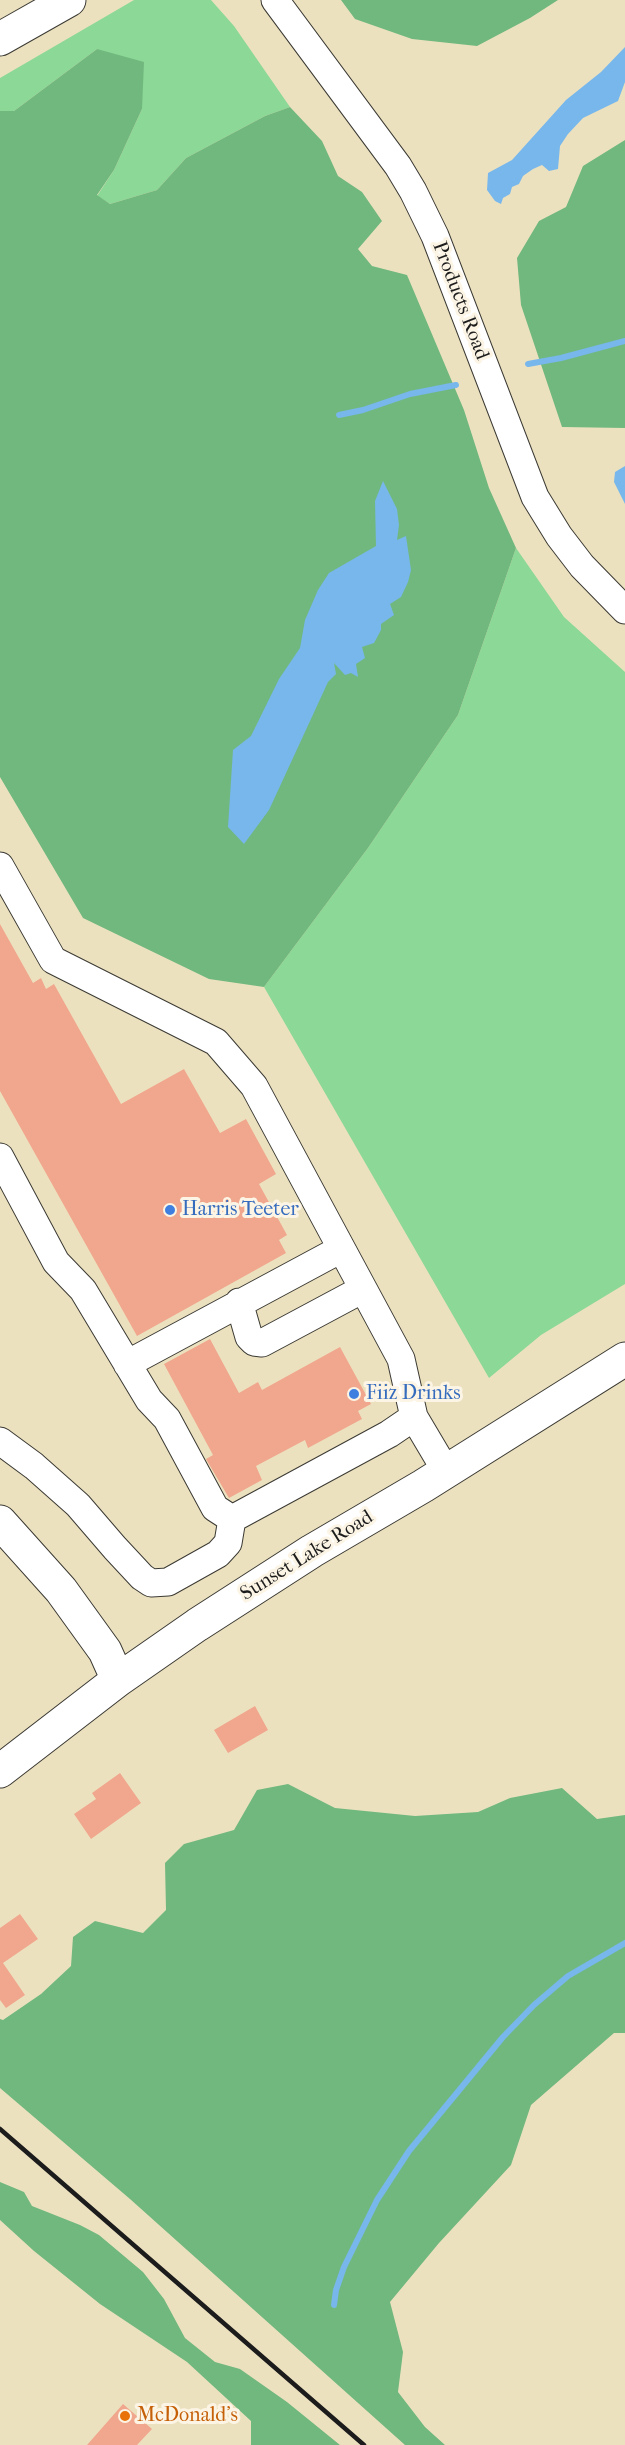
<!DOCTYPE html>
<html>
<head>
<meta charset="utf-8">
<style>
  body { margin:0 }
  canvas { display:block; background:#ece1bf }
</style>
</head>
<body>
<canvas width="625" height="2445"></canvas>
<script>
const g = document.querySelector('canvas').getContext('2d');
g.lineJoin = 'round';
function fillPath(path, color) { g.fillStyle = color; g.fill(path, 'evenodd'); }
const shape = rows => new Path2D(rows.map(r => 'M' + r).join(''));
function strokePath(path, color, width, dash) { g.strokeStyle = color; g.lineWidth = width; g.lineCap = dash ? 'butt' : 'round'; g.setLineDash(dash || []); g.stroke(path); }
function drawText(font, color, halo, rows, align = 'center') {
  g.font = font + ' "IM FELL French Canon",serif'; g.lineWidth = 6; g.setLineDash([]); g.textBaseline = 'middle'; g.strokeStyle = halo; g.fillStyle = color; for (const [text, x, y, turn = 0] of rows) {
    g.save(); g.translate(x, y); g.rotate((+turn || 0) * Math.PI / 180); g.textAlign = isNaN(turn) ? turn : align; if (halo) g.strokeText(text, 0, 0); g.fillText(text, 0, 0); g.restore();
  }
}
fillPath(shape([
  [134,0,211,0,234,26,290,107,265,116,186,158,157,190,110,204,97,196,114,170,142,109,97,49,14,111,0,111,0,78],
  [516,548,564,617,625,672,625,1284,541,1335,489,1378,264,987,368,848,458,715]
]), '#8cd896');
fillPath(shape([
  [341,0,558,0,530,18,477,46,412,39,355,19],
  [97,49,144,62,142,109,114,170,97,195,110,204,157,190,186,158,265,116,290,107,322,141,338,176,362,192,382,221,358,249,372,266,407,275,464,410,489,488,516,548,458,715,368,848,264,987,209,979,83,918,0,777,0,111,14,111],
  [625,140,625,428,562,427,521,305,517,258,539,221,566,207,583,166],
  [288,1784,335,1808,415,1816,478,1812,510,1798,562,1788,597,1819,625,1815,625,2033,614,2033,531,2105,511,2165,439,2243,390,2302,403,2352,398,2392,425,2427,445,2445,405,2445,130,2199,0,2088,0,2019,3,2020,41,1994,71,1966,73,1937,95,1921,143,1933,166,1910,165,1863,184,1844,234,1830,257,1790],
  [0,2182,24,2192,32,2206,80,2225,99,2235,143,2272,164,2299,185,2338,215,2362,240,2369,287,2402,340,2445,251,2445,251,2421,187,2362,100,2304,34,2251,0,2220]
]), '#71b87f');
fillPath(shape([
  [625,47,625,82,618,101,583,118,568,134,560,146,558,169,549,171,542,165,533,169,523,176,519,184,512,187,510,194,503,198,501,204,495,201,487,190,488,173,512,160,566,100,601,72],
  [625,466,625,504,614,482,615,472],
  [383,481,397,509,399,525,397,540,406,536,411,570,408,582,401,597,390,604,394,615,381,624,381,630,374,643,362,647,365,658,356,664,358,677,351,673,345,675,334,663,336,674,328,682,269,810,244,844,228,827,233,750,251,736,279,679,300,648,305,620,318,590,329,573,376,546,375,501]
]), '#78b7eb');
strokePath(shape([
  [528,364,561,358,625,341],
  [339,415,363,410,410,394,456,385],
  [334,2305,336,2290,344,2267,377,2200,409,2151,503,2037,534,2005,568,1976,625,1943]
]), '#78b7eb', 6);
fillPath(shape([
  [0,924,33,983,41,978,46,989,54,984,121,1104,184,1069,220,1133,246,1119,276,1174,259,1184,287,1235,279,1240,286,1253,137,1336,0,1091],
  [210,1339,239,1393,258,1382,262,1390,340,1347,371,1404,358,1411,362,1419,308,1448,305,1440,256,1466,262,1480,229,1498,206,1459,213,1455,164,1364],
  [255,1706,268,1730,228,1753,214,1730],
  [120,1773,141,1803,91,1839,74,1814,96,1799,92,1793],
  [20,1914,38,1939,3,1963,25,1995,6,2008,0,2000,0,1928],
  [123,2404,152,2429,137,2445,87,2445]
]), '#f0a78d');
const minor = shape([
  [275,0,398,166,413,191,435,236,535,497,559,536,582,566,625,610],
  [0,866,53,960,216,1042,254,1086,401,1359,414,1417],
  [0,1157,56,1262,83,1290,149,1400,167,1419,215,1508,232,1519,389,1434,414,1417,446,1471],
  [239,1302,249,1337,254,1342,262,1343,363,1289],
  [127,1364,341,1249],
  [0,1441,34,1466,78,1505,115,1548,142,1577,151,1583,168,1582,218,1554,228,1543,232,1519]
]);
const major = shape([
  [0,1522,61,1590,105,1651,118,1680],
  [0,1771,118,1680,197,1625,312,1551,423,1486,625,1359]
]);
const highway = shape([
  [0,39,69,0]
]);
strokePath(minor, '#3b3a34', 29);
strokePath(major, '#3b3a34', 35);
strokePath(highway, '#3b3a34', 35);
strokePath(minor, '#fff', 27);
strokePath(major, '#fff', 33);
strokePath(highway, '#fff', 33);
strokePath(shape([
  [0,2129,364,2445]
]), '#1c1c1c', 4.5);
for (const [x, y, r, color] of [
  [170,1210,6,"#3f7fe0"],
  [354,1394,6,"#3f7fe0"],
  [125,2416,6,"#e8710a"]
]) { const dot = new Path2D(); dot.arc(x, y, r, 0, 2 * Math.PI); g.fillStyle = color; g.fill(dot); strokePath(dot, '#fcf5e5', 2); }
drawText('20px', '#1c1c1c', '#fcf5e5', [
  ["Products Road",460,301,69],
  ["Sunset Lake Road",307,1556,-32]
]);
drawText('20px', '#366cbe', '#fcf5e5', [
  ["Harris Teeter",182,1210],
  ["Fiiz Drinks",366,1394]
], 'left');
drawText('20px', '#c56008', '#fcf5e5', [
  ["McDonald's",137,2416]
], 'left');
</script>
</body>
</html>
